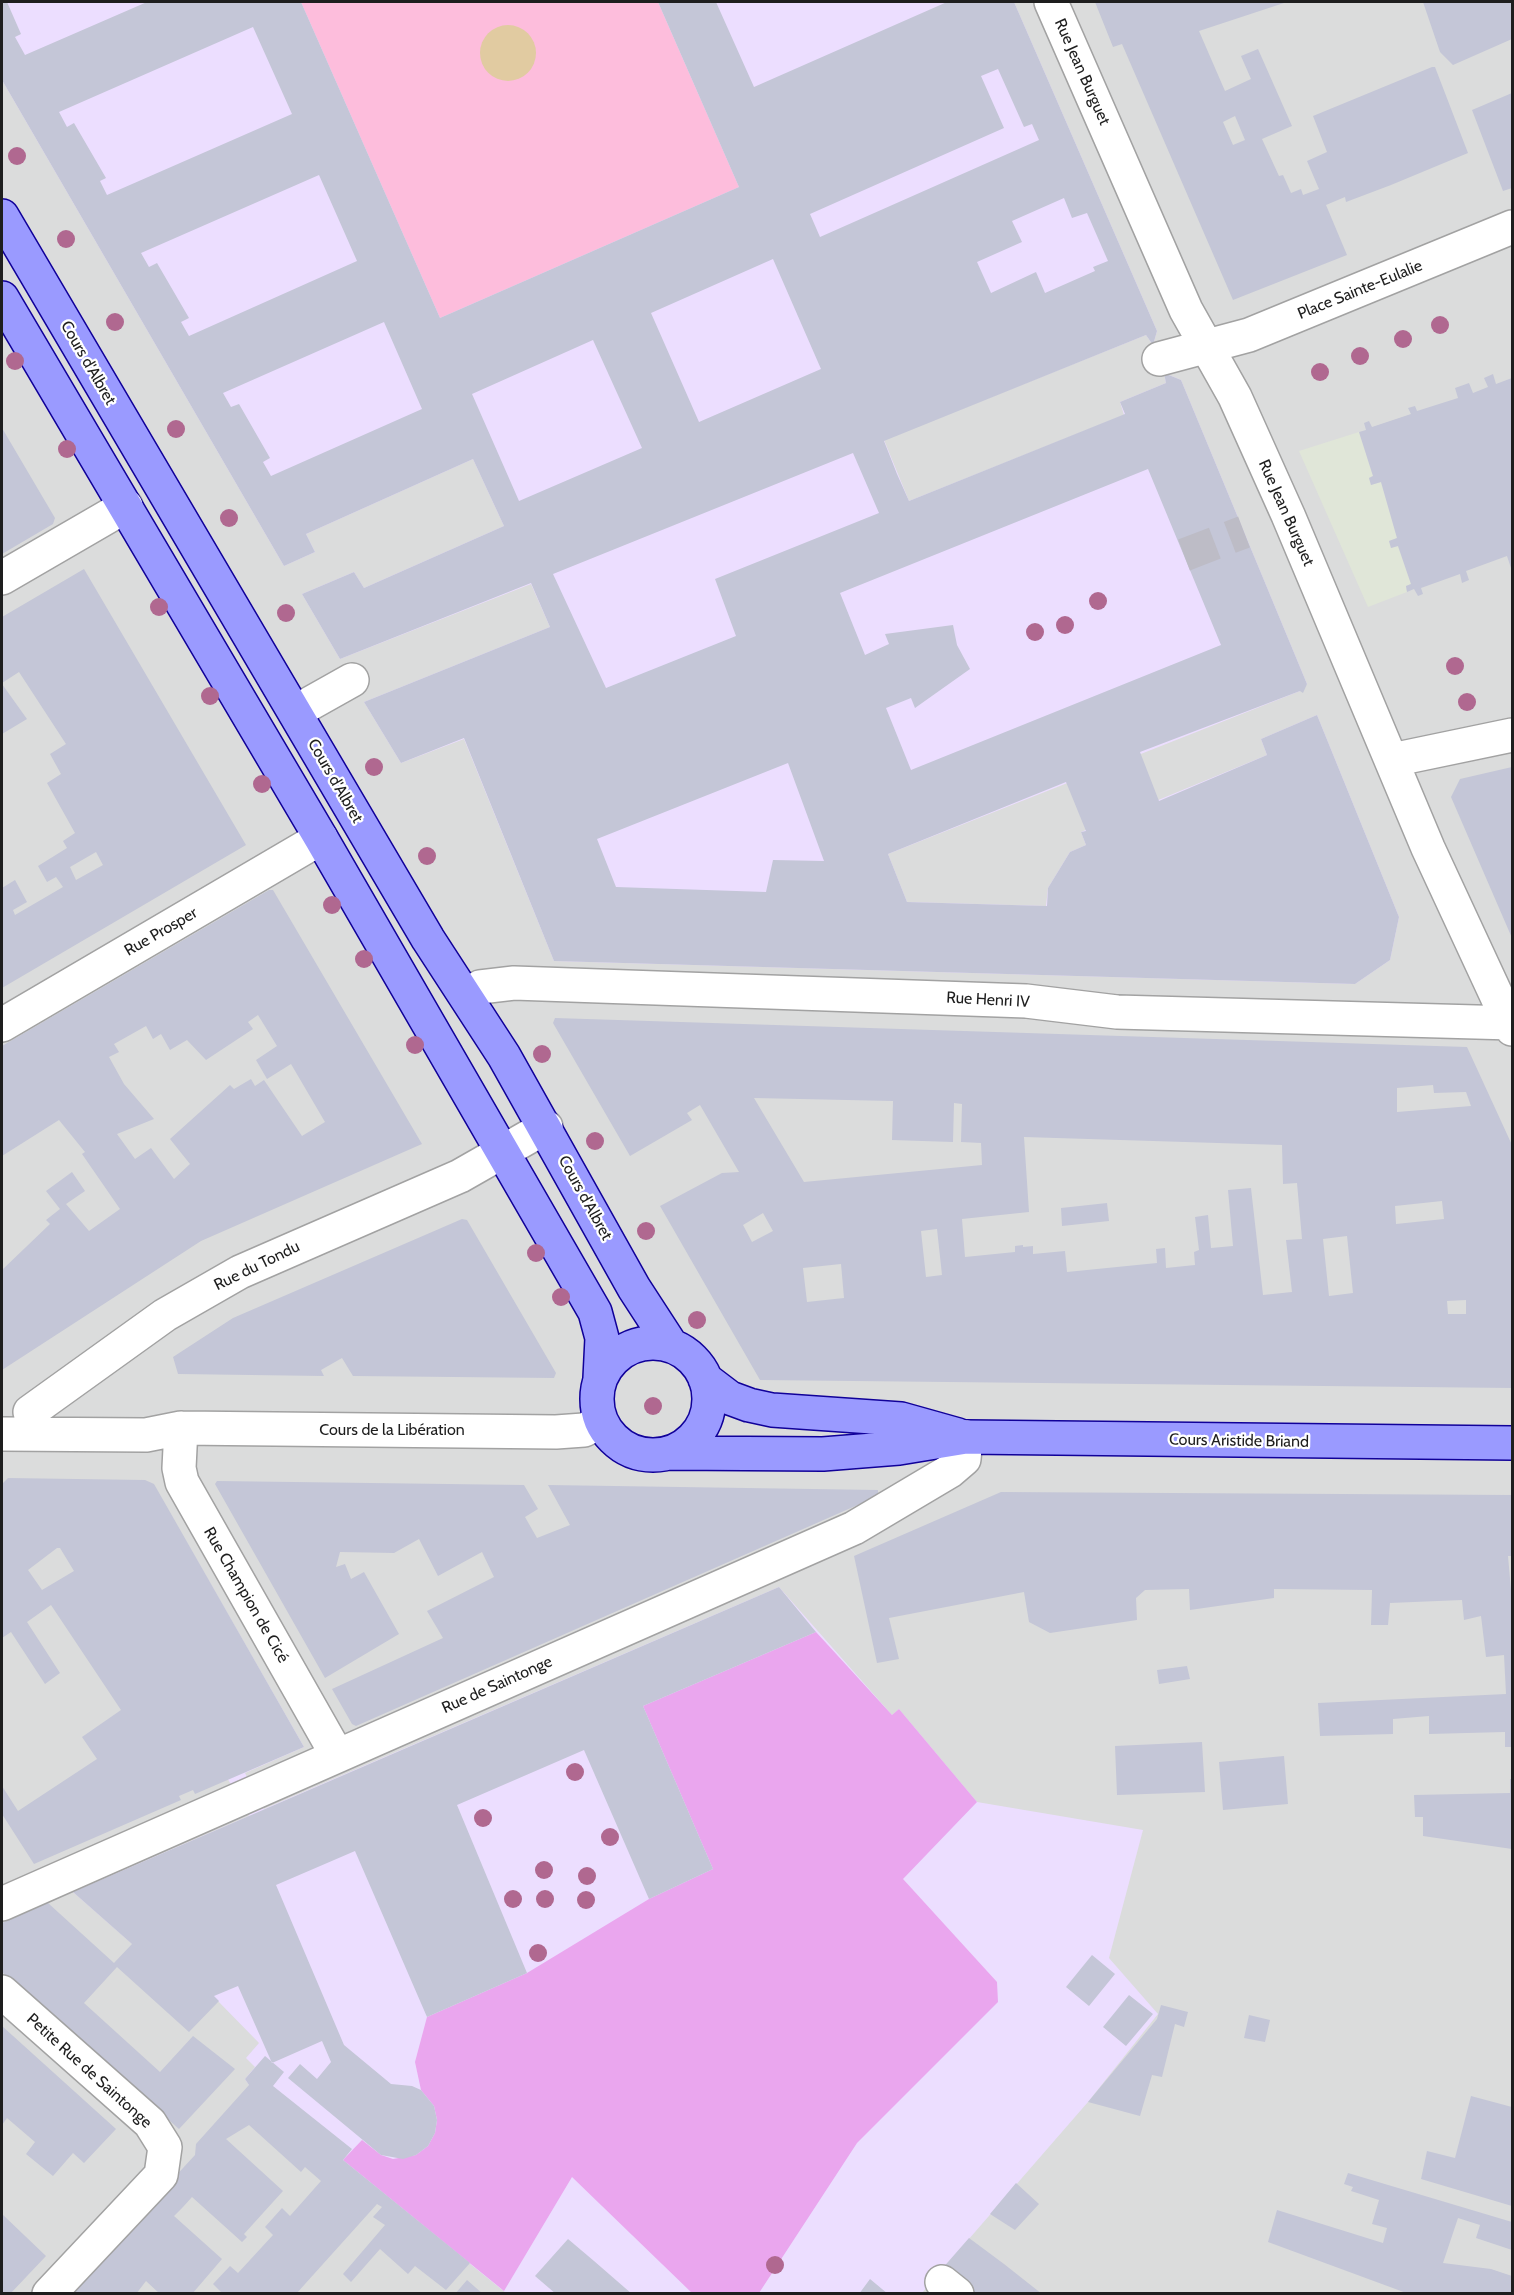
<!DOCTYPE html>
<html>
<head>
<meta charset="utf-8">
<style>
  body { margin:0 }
  #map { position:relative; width:1514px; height:2295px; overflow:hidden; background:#e5e4f0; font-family:Cabin,sans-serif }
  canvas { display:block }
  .frame { position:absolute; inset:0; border:3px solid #1e1e1e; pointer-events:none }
</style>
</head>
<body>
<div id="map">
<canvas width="1514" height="2295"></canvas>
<div class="frame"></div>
</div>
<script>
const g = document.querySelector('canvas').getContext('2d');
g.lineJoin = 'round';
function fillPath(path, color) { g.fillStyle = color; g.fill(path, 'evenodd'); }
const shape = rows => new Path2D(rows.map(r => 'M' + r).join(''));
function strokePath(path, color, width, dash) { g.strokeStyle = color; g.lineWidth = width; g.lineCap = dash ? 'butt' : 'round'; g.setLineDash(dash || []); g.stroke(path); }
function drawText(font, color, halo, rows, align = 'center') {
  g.font = font + ' Cabin,sans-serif'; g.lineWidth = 4.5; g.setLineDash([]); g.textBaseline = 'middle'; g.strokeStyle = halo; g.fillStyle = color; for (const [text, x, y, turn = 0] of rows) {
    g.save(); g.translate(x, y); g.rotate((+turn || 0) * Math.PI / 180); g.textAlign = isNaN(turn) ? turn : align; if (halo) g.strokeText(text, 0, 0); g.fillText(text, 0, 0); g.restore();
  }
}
fillPath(shape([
  [2,2,1512,2,1512,2293,2,2293]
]), '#dbdcdc');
fillPath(shape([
  [2,2,1014,2,1157,331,1153,345,1146,335,884,440,909,501,1124,415,1120,402,1166,383,1164,373,1181,380,1307,684,1300,691,888,854,907,902,1046,906,1048,888,1070,852,1086,845,1081,832,1267,755,1261,739,1317,715,1399,917,1390,960,1355,984,554,961,464,739,401,763,364,702,550,627,531,584,340,659,302,594,354,572,364,588,504,526,473,459,306,534,315,552,284,566,2,80],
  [186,1541,304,1747,245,1773,264,1809,779,1587,892,1715,899,1709,977,1802,1143,1830,1109,1958,1158,2014,1088,2102,922,2293,506,2293,249,2085,245,2079,255,2067,246,2058,259,2043,214,1997,204,2007,73,1892,249,1816,115,1582]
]), '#ecdeff');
fillPath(shape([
  [816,1632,892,1715,899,1709,977,1802,903,1879,997,1982,998,2002,857,2143,759,2293,692,2293,572,2177,504,2291,343,2160,362,2140,381,2155,393,2159,416,2155,428,2146,435,2133,437,2120,434,2106,421,2090,415,2062,427,2017,527,1973,649,1899,713,1869,643,1706]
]), '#eaa6ee');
fillPath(shape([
  [301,2,658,2,739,187,440,318]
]), '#fdbddc');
fillPath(shape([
  [1359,432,1373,476,1369,478,1371,485,1381,482,1397,538,1389,541,1391,548,1398,546,1411,584,1406,586,1407,592,1368,607,1299,451]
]), '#e0e6d8');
fillPath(shape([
  '480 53a28 28 0 1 1 56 0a28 28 0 1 1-56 0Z'
]), '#e1cba1');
fillPath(shape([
  [2,2,7,2,21,34,15,37,25,55,147,2,301,2,440,318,739,187,658,2,716,2,754,87,947,2,1014,2,1157,331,1153,345,1146,335,884,441,897,474,909,501,1125,414,1120,402,1166,383,1164,373,1181,380,1307,684,1303,693,1300,691,1140,752,1159,801,1267,755,1261,739,1317,715,1399,917,1390,960,1355,984,554,961,464,738,401,763,364,702,550,627,531,583,340,659,302,594,354,572,364,588,504,526,473,459,306,534,315,552,284,566,2,80],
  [253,27,292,114,107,195,100,181,106,178,74,123,67,127,59,112],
  [998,69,1024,127,1032,124,1039,140,820,237,810,214,1004,128,981,76],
  [319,175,357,261,189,336,181,322,189,318,157,263,149,267,141,253],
  [1064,198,1072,218,1087,213,1108,261,1093,267,1095,271,1045,293,1036,272,991,293,977,262,1022,242,1012,221],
  [773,259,821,369,699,422,651,313],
  [384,322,422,409,271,476,263,462,270,458,239,404,231,407,223,393],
  [593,340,642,448,519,501,472,394],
  [853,453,879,513,715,579,736,636,606,688,553,574],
  [1148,469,1221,645,911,770,886,708,911,698,915,708,970,669,957,645,953,625,885,634,889,644,865,655,840,593],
  [788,763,824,861,773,860,766,892,616,887,597,839],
  [1066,782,1086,831,1081,832,1086,845,1070,852,1048,888,1047,906,907,902,888,854],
  [1095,2,1287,2,1199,31,1225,91,1251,79,1241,56,1258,49,1292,126,1262,139,1279,176,1283,175,1291,193,1301,189,1303,195,1319,189,1307,161,1327,152,1313,116,1432,67,1435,67,1468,153,1391,185,1346,202,1345,197,1326,205,1347,255,1233,300,1122,44,1113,47],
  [1235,116,1245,140,1233,145,1223,122],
  [1423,2,1512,2,1512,39,1453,65,1440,52],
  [1512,93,1512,188,1503,191,1472,110],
  [1493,374,1496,384,1512,378,1512,571,1507,556,1466,571,1469,580,1462,583,1460,574,1421,588,1423,594,1418,596,1414,589,1407,592,1406,586,1411,584,1398,546,1391,548,1389,541,1397,538,1381,482,1371,485,1369,478,1373,476,1359,432,1366,430,1364,423,1369,421,1372,427,1411,414,1408,408,1415,406,1417,411,1458,398,1455,388,1469,383,1473,393,1488,387,1484,378],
  [2,428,55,518,53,524,2,554],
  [84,569,246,845,2,988,2,888,15,880,27,902,13,910,15,915,63,887,56,877,47,882,38,866,67,848,63,841,75,833,47,783,61,774,50,754,66,744,19,672,2,683,2,617],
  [96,852,103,865,76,880,70,867],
  [2,684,27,719,2,734],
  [1512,767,1512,938,1451,797,1460,779],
  [269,890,273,890,422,1144,201,1241,2,1370,2,1270,50,1224,46,1220,60,1209,46,1191,72,1172,85,1191,66,1204,89,1231,120,1209,82,1154,85,1152,59,1120,2,1156,2,1046],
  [258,1015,277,1046,256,1060,267,1079,291,1064,325,1122,302,1136,264,1080,255,1086,251,1079,234,1089,230,1085,170,1139,190,1164,174,1179,151,1148,135,1159,117,1134,154,1119,124,1084,109,1057,119,1052,114,1044,146,1026,153,1039,161,1034,170,1050,187,1040,206,1060,253,1029,248,1022],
  [555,1018,1467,1047,1512,1145,1512,1388,760,1380,660,1206,722,1173,739,1172,700,1105,687,1113,692,1120,630,1156,553,1023],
  [1433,1085,1434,1093,1466,1092,1471,1106,1397,1112,1397,1088],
  [754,1098,893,1101,892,1140,953,1142,954,1103,962,1104,961,1142,981,1143,982,1165,804,1182],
  [1024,1137,1282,1145,1283,1184,1297,1183,1302,1239,1286,1240,1292,1292,1263,1295,1251,1188,1228,1190,1233,1246,1211,1248,1208,1215,1195,1217,1199,1250,1194,1252,1195,1265,1166,1268,1165,1248,1156,1249,1157,1263,1067,1272,1065,1251,1033,1254,1033,1246,1023,1247,1023,1245,1015,1246,1015,1252,965,1257,962,1219,1029,1212],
  [1442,1201,1444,1219,1396,1224,1395,1206],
  [763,1213,773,1231,752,1242,743,1225],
  [937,1229,942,1275,926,1277,921,1231],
  [1347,1236,1353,1293,1329,1296,1323,1239],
  [841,1264,844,1298,807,1302,803,1268],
  [1466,1300,1466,1314,1448,1314,1447,1301],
  [1107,1203,1109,1221,1062,1226,1061,1208],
  [462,1219,467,1220,556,1373,554,1378,353,1376,342,1358,321,1370,324,1376,178,1374,173,1357,233,1318],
  [8,1478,145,1480,154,1484,304,1747,195,1794,193,1790,179,1796,181,1800,34,1864,2,1814,2,1786,18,1811,97,1759,82,1737,121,1710,51,1605,27,1622,60,1673,45,1684,11,1632,2,1638,2,1484],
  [57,1548,60,1548,74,1571,42,1590,28,1570],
  [217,1481,524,1485,538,1509,525,1517,537,1538,570,1525,548,1485,878,1490,878,1496,356,1726,352,1724,332,1689,443,1638,427,1611,494,1577,482,1552,438,1576,419,1539,394,1553,340,1552,336,1567,345,1564,351,1579,364,1572,399,1634,325,1678,215,1484],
  [1001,1492,1512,1495,1512,1556,1508,1556,1512,1601,1512,1747,1505,1747,1505,1732,1429,1734,1429,1716,1393,1719,1393,1734,1320,1736,1318,1703,1506,1694,1504,1655,1486,1657,1481,1616,1464,1620,1462,1600,1390,1603,1388,1625,1371,1625,1372,1590,1274,1589,1274,1598,1190,1610,1189,1589,1145,1590,1136,1598,1137,1620,1050,1633,1029,1622,1024,1592,889,1618,899,1659,877,1663,854,1556],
  [779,1587,816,1632,643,1706,713,1869,649,1899,584,1750,457,1805,527,1973,427,2017,355,1851,276,1885,344,2045,391,2084,412,2086,421,2090,434,2106,437,2120,435,2133,428,2146,416,2155,403,2159,381,2155,288,2078,300,2064,317,2079,331,2062,322,2041,272,2063,238,1986,214,1996,219,2001,189,2032,117,1967,84,2003,160,2072,193,2036,235,2069,179,2129,2,1972,2,1923,48,1903,114,1963,132,1944,73,1892],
  [1187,1666,1190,1679,1159,1684,1157,1670],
  [1202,1742,1205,1792,1117,1795,1115,1746],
  [1284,1756,1288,1804,1223,1810,1219,1762],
  [1510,1779,1512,1779,1512,1849,1423,1836,1423,1817,1415,1817,1414,1795,1510,1793],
  [1092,1955,1115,1974,1089,2006,1066,1987],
  [1129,1995,1153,2014,1126,2046,1103,2027],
  [1161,2005,1188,2012,1184,2027,1175,2024,1162,2077,1152,2075,1140,2116,1088,2102,1157,2019],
  [1249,2015,1270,2020,1265,2042,1244,2038],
  [2,2026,116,2129,84,2163,73,2153,53,2176,26,2154,35,2142,7,2118,2,2125],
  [265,2056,284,2072,273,2086,352,2149,343,2160,470,2263,446,2290,415,2266,408,2274,380,2249,351,2282,343,2274,385,2225,373,2217,382,2207,377,2204,296,2294,219,2294,221,2292,213,2284,230,2266,238,2273,273,2235,265,2227,282,2208,290,2216,321,2181,305,2167,301,2172,249,2125,226,2139,283,2191,244,2234,247,2237,242,2242,192,2197,183,2207,174,2216,222,2259,192,2294,160,2294,146,2281,136,2294,67,2294,195,2155,196,2144,249,2085,245,2079],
  [1471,2096,1512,2107,1512,2206,1421,2179,1427,2151,1455,2158],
  [1348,2173,1512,2222,1512,2250,1476,2238,1480,2225,1458,2218,1443,2263,1491,2269,1512,2276,1512,2294,1409,2294,1268,2242,1277,2210,1383,2243,1387,2228,1372,2224,1379,2200,1351,2191,1353,2187,1344,2184],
  [1016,2183,1039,2204,1015,2230,990,2214],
  [2,2214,46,2256,10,2294,2,2294],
  [969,2238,1004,2264,1042,2294,971,2294,941,2270],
  [568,2239,594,2261,632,2294,556,2294,535,2276],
  [870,2279,888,2294,859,2294],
  [467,2280,483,2294,455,2294]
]), '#c4c6d7');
strokePath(shape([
  [1184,555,1244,532]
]), '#bdbcc6', 33, [33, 16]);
const minor = shape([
  [1051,2,1186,310,1235,397,1288,515,1428,848,1512,1029],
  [1159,359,1249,335,1512,227],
  [2,578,126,506],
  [295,712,352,680],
  [1392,760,1512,735],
  [466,996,480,987,514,983,1026,1001,1117,1012,1512,1023],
  [2,1025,321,838],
  [30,1412,165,1315,240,1272,460,1176,546,1127],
  [181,1428,179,1468,182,1482,337,1755],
  [2,1434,146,1435,181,1428,556,1432,584,1430,601,1422],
  [2,1904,854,1528,950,1471,964,1459,966,1437],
  [2,1992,150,2123,165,2147,161,2175,49,2294],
  [942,2282,957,2294]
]);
const major = shape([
  [2,216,428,939,504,1056,634,1288,671,1345],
  [2,298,321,838,595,1312,602,1338,600,1378],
  '597 1399a56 56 0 1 1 112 0a56 56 0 1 1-112 0Z',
  [705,1379,730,1398,749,1405,772,1410,901,1419,958,1435],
  [668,1453,823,1454,899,1448,966,1437,1512,1443]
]);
strokePath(minor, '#a2a2a2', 36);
strokePath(major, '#100099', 36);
strokePath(minor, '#fff', 33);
strokePath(major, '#9a9aff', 33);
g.fillStyle = '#b06890';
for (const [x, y] of [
  [17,156],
  [66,239],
  [115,322],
  [1440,325],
  [1403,339],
  [1360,356],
  [15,361],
  [1320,372],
  [176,429],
  [67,449],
  [229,518],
  [1098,601],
  [159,607],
  [286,613],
  [1065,625],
  [1035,632],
  [1455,666],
  [210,696],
  [1467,702],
  [374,767],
  [262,784],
  [427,856],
  [332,905],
  [364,959],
  [415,1045],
  [542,1054],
  [595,1141],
  [646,1231],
  [536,1253],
  [561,1297],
  [697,1320],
  [653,1406],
  [575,1772],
  [483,1818],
  [610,1837],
  [544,1870],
  [587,1876],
  [513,1899],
  [545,1899],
  [586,1900],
  [538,1953],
  [775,2265]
]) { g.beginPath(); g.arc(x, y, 9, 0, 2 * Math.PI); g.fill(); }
drawText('16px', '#1e1e1e', '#fff', [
  ["Rue Jean Burguet",1082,72,66],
  ["Place Sainte-Eulalie",1360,290,-22],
  ["Cours d'Albret",88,363,60],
  ["Rue Jean Burguet",1286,513,66],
  ["Cours d'Albret",335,781,60],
  ["Rue Prosper",161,932,-30],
  ["Rue Henri IV",988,1000,3],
  ["Cours d'Albret",585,1198,61],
  ["Rue du Tondu",257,1266,-26],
  ["Cours de la Libération",392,1430],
  ["Cours Aristide Briand",1239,1441,1],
  ["Rue Champion de Cicé",246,1595,60],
  ["Rue de Saintonge",497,1685,-24],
  ["Petite Rue de Saintonge",89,2071,42]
]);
</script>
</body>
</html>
